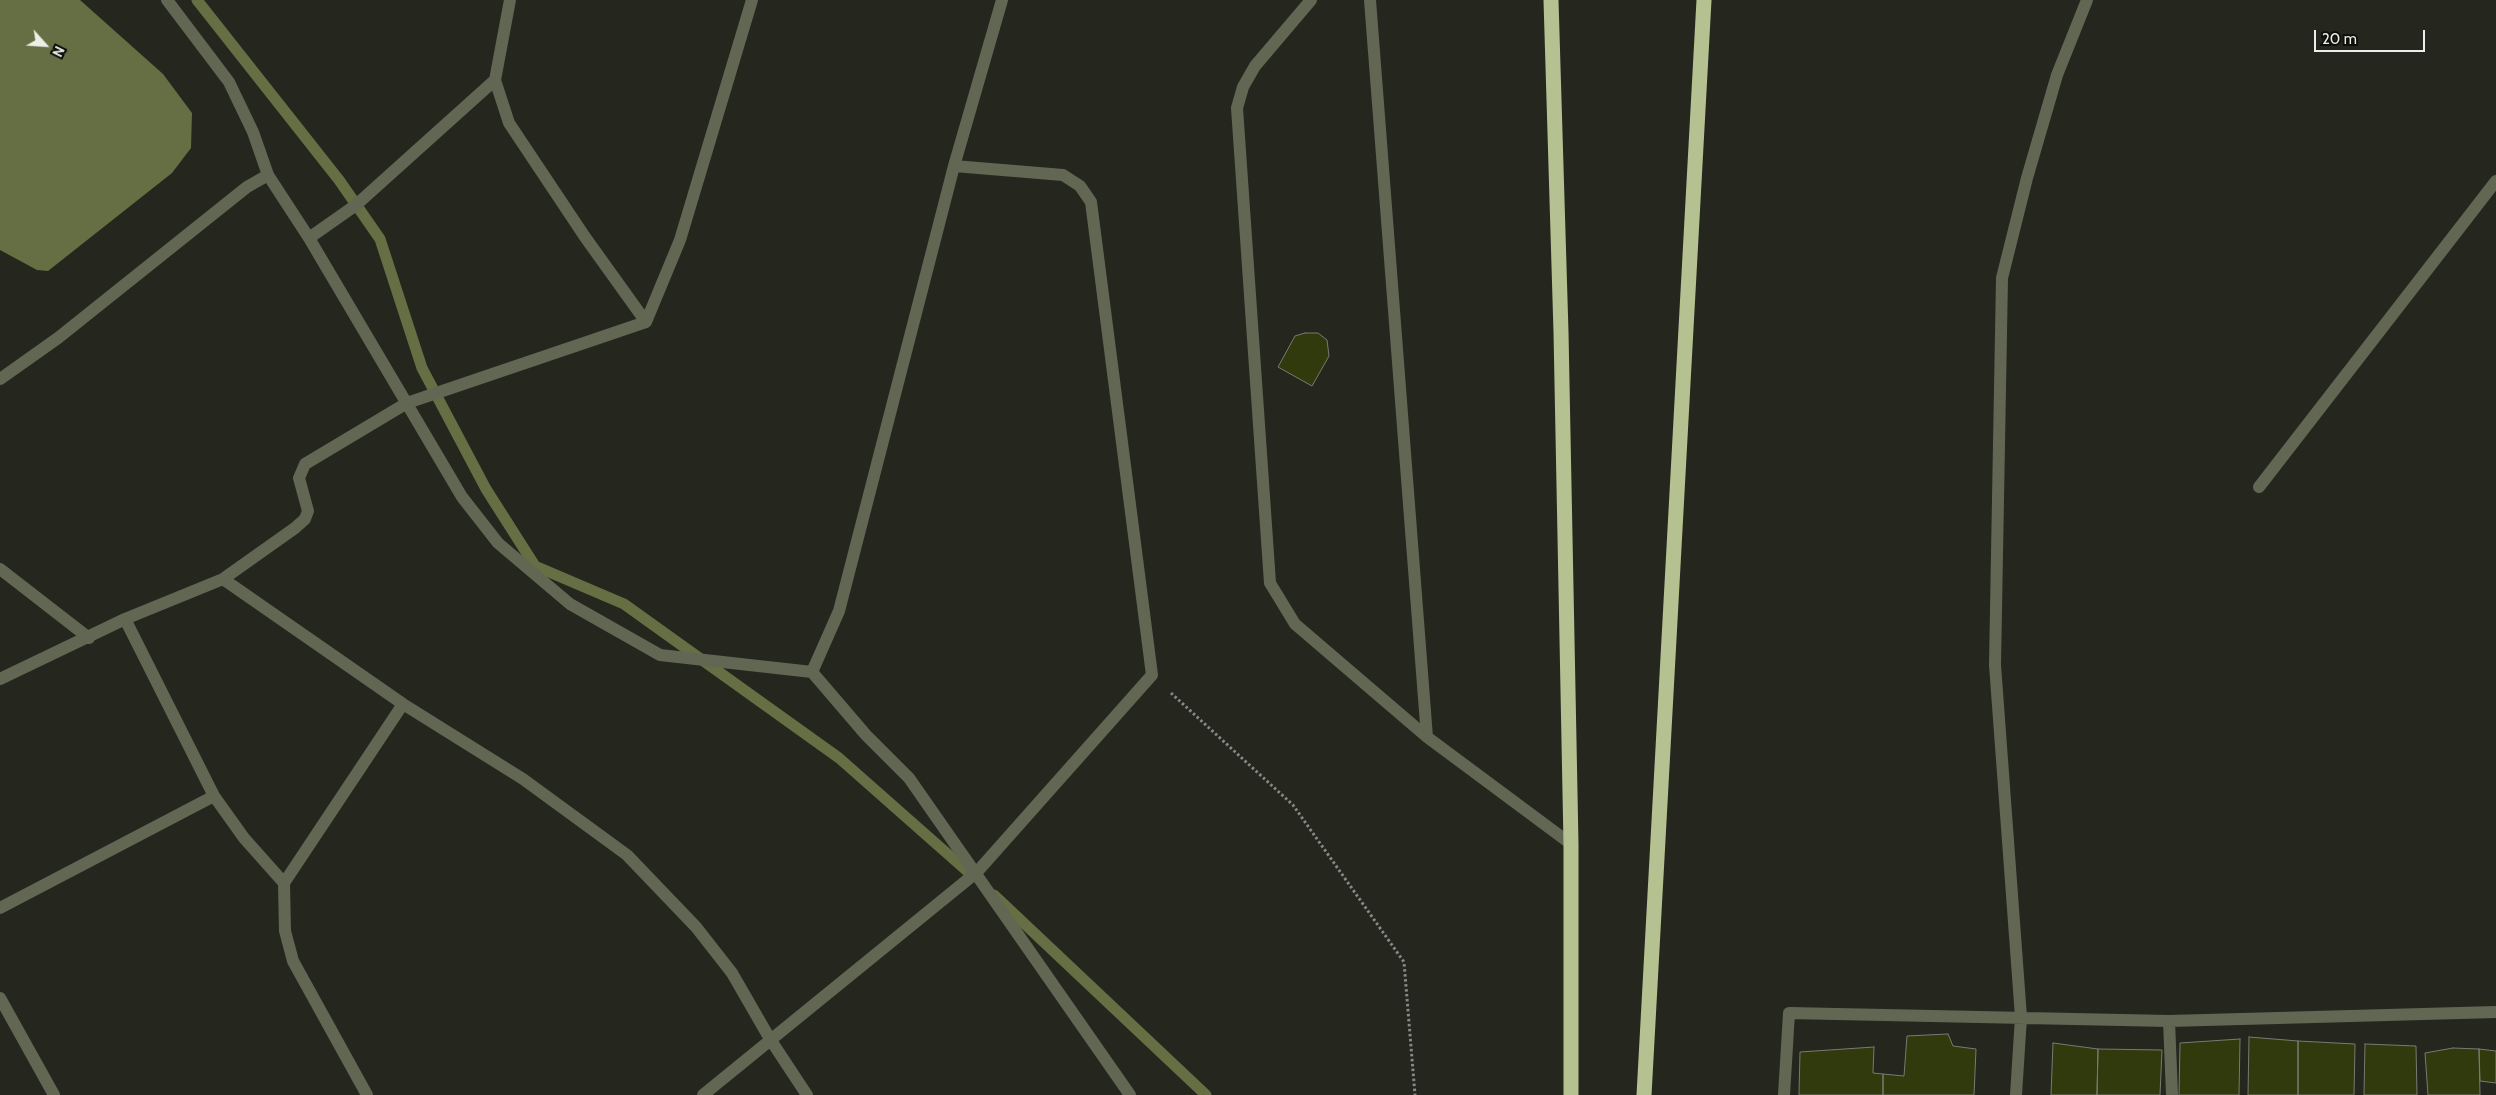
<!DOCTYPE html>
<html>
<head>
<meta charset="utf-8">
<style>
  body { margin:0 }
  #map { position:relative; width:2496px; height:1095px; overflow:hidden; background:#25271f; font-family:Cabin,sans-serif }
  canvas { display:block }
  .north { position:absolute; left:20px; top:20px; width:50px; height:50px; -webkit-text-stroke:4px #0e0f0c; paint-order:stroke; rotate:116deg; font-size:14px; font-weight:700; line-height:20px; text-align:center; color:#eceee8 }
  .north::after { content:''; display:block; margin:auto; width:18px; height:22px; background:#eceee8; clip-path:polygon(50% 0,100% 100%,50% 72%,0 100%) }
  .scale { position:absolute; left:2314px; top:30px; width:111px; height:22px; box-sizing:border-box; border:2px solid #eceee8; border-top:0; padding-left:6px; font-size:15px; line-height:18px; white-space:nowrap; color:#eceee8; -webkit-text-stroke:4px #0e0f0c; paint-order:stroke }
</style>
</head>
<body>
<div id="map">
<canvas width="2496" height="1095"></canvas>
<div class="north">N</div>
<div class="scale">20 m</div>
</div>
<script>
const g = document.querySelector('canvas').getContext('2d');
g.lineJoin = 'round';
function fillPath(path, color) { g.fillStyle = color; g.fill(path, 'evenodd'); }
const shape = rows => new Path2D(rows.map(r => 'M' + r).join(''));
function strokePath(path, color, width, dash) { g.strokeStyle = color; g.lineWidth = width; g.lineCap = dash ? 'butt' : 'round'; g.setLineDash(dash || []); g.stroke(path); }
fillPath(shape([
  [0,0,80,0,163,74,192,113,191,148,172,173,48,271,37,270,0,250]
]), '#656f43');
strokePath(shape([
  [197,0,339,180,380,239,422,368,486,489,535,566,624,604,839,758,967,871],
  [994,895,1206,1095]
]), '#656f43', 11);
const building = shape([
  [1305,333,1318,333,1327,340,1329,356,1312,386,1278,367,1295,336,1305,333],
  [1948,1034,1953,1046,1976,1049,1974,1095,1883,1095,1883,1074,1904,1076,1907,1036,1948,1034],
  [2249,1037,2298,1041,2298,1095,2248,1095,2249,1037],
  [2240,1039,2239,1095,2179,1095,2180,1043,2240,1039],
  [2298,1041,2355,1044,2354,1095,2298,1095,2298,1041],
  [2053,1043,2098,1049,2097,1095,2051,1095,2053,1043],
  [2365,1044,2416,1046,2417,1095,2364,1095,2365,1044],
  [1874,1047,1873,1073,1883,1074,1883,1095,1799,1095,1800,1052,1874,1047],
  [2453,1048,2479,1049,2480,1095,2428,1095,2425,1053,2453,1048],
  [2098,1049,2162,1050,2160,1095,2097,1095,2098,1049],
  [2479,1049,2496,1051,2496,1083,2480,1081,2479,1049]
]);
fillPath(building, '#313a0d');
strokePath(building, '#787b71', 1);
strokePath(shape([
  [1171,693,1293,805,1404,962,1415,1095]
]), '#878982', 3, [2.5, 2.5]);
strokePath(shape([
  [510,0,495,80,509,123,585,237,646,322],
  [1002,0,954,166,839,611,812,672,866,735,909,778,1130,1095],
  [1311,0,1255,66,1243,87,1237,108,1270,583,1295,624,1427,737,1571,844],
  [1370,0,1427,737],
  [268,175,309,238,356,205,495,80],
  [309,238,462,497,498,543,570,604,660,655,812,672],
  [0,379,58,338,247,187,268,175,253,132,229,82,167,0],
  [2259,487,2496,181],
  [0,569,89,638],
  [223,579,403,704,523,779,627,855,696,927,732,973,770,1039,807,1095],
  [125,619,214,796,244,838,284,883,285,931,293,961,367,1095],
  [0,679,125,619,223,579,295,528,305,519,308,511,299,478,305,464,407,403,646,322,680,240,752,0],
  [284,883,403,704],
  [0,908,214,796],
  [0,998,54,1095],
  [2169,1021,2172,1095],
  [703,1095,977,872,1152,675,1091,202,1080,186,1063,175,954,166],
  [1784,1095,1789,1013,2169,1021,2496,1012],
  [2016,1095,2021,1017,1995,665,2002,278,2027,178,2057,75,2087,0]
]), '#626754', 12);
strokePath(shape([
  [1551,0,1561,332,1571,844,1571,1095],
  [1644,1095,1704,0]
]), '#b5c191', 15);
</script>
</body>
</html>
